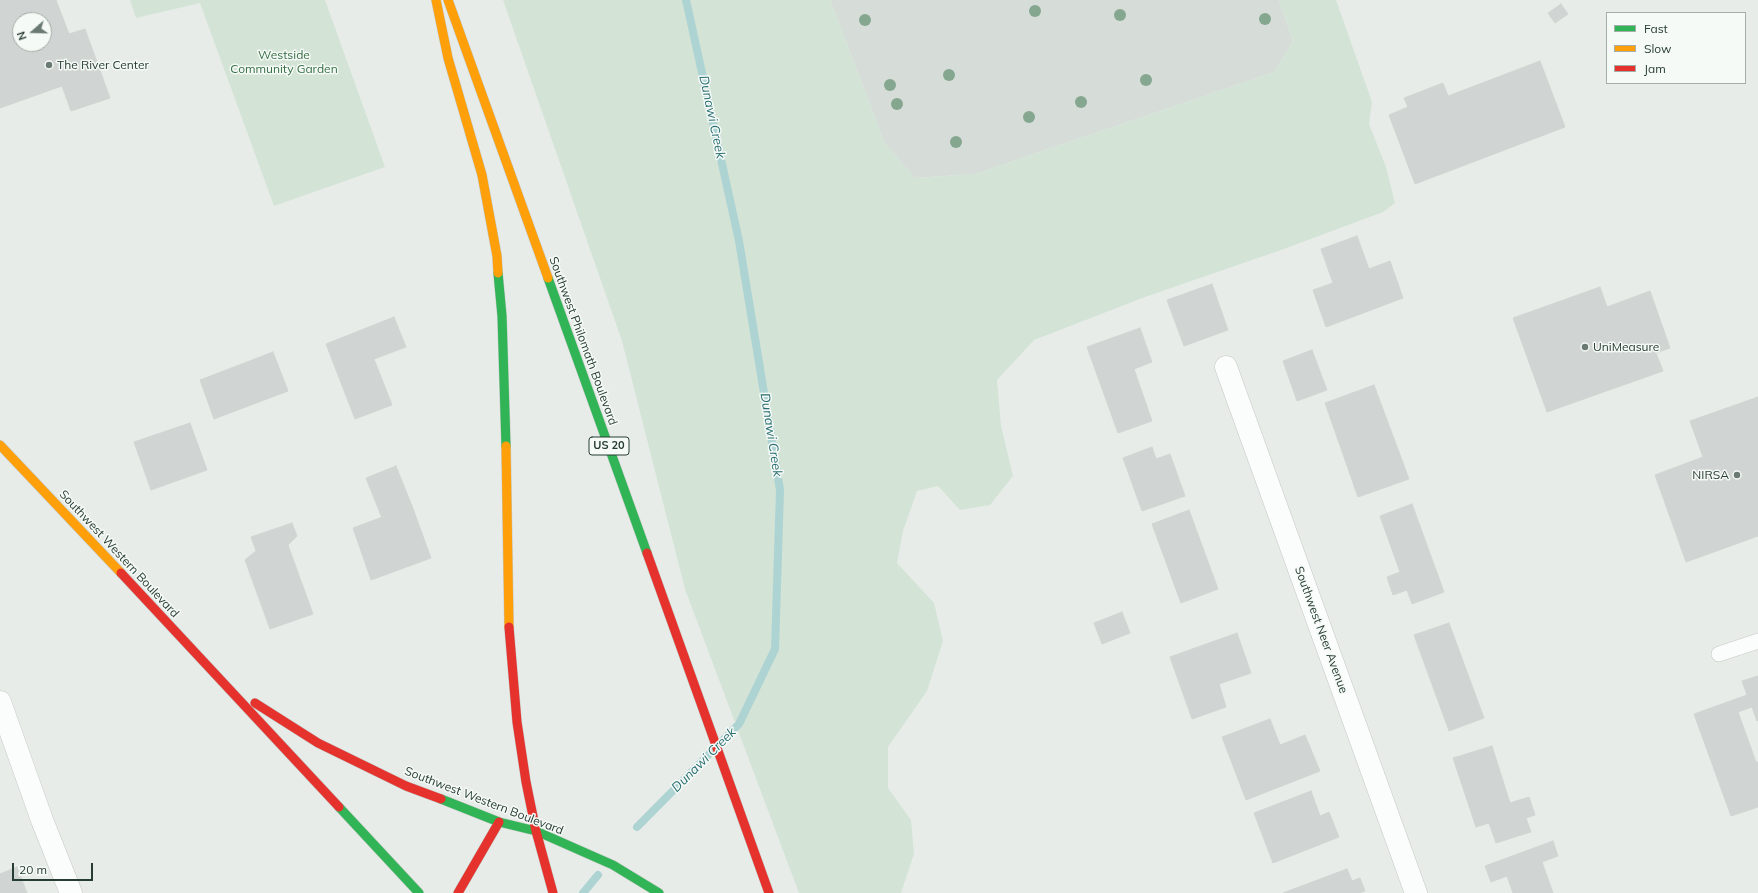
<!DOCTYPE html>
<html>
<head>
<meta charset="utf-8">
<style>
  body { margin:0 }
  #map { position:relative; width:1758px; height:893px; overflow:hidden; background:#e7ece9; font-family:Mulish,sans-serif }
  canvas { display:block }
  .legend { position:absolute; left:1606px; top:12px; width:140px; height:72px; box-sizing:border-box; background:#f6faf7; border:1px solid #a3aea9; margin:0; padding:5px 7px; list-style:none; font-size:12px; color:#273d34 }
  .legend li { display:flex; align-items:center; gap:8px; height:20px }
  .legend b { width:20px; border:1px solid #a3aea9 }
  .north { position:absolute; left:12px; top:12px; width:40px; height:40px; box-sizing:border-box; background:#f6faf7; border:1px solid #a3aea9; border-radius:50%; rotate:250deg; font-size:11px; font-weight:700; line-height:16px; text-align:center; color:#273d34 }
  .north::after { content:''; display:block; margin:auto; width:14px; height:18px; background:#6a7a73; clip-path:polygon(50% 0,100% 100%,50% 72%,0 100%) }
  .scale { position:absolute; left:12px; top:863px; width:81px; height:18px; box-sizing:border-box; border:2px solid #273d34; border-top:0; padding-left:5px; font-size:12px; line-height:14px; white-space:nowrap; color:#273d34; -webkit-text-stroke:3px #f6faf7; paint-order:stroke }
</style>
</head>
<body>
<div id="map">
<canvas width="1758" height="893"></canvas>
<ul class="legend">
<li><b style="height:5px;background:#30b455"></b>Fast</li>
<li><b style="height:5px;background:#ff9f0a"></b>Slow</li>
<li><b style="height:5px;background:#e5322d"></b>Jam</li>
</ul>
<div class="north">N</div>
<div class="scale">20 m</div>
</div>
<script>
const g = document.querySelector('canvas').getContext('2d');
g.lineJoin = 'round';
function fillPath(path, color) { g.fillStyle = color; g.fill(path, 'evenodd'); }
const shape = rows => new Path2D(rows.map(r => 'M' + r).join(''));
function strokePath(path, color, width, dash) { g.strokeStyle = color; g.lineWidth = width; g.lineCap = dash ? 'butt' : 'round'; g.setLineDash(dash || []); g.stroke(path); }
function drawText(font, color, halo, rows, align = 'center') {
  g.font = font + ' Mulish,sans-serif'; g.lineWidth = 3; g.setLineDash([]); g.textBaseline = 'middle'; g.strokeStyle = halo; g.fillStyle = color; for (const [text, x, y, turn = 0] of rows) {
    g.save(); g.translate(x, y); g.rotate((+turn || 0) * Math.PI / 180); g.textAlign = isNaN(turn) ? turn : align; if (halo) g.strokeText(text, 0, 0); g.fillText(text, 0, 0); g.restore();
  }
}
fillPath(shape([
  [830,0,1279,0,1293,41,1275,72,975,174,915,178,885,144]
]), '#d6ddd9');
fillPath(shape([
  [130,0,325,0,385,167,274,206,200,3,136,18],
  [503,0,830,0,885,144,915,178,975,174,1275,72,1293,41,1279,0,1336,0,1372,102,1369,124,1386,167,1395,203,1383,212,1281,250,1145,297,1034,340,997,380,1001,426,1013,476,990,505,960,510,938,486,917,491,903,531,897,563,934,603,943,641,927,691,888,747,888,788,911,820,914,854,901,893,799,893,685,589,622,341]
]), '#d3e3d6');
strokePath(shape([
  [637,827,739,724,775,649,780,490,739,241,686,0],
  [583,893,598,875]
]), '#aed3d3', 8);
const building = shape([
  [0,0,56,0,69,34,85,29,110,98,71,111,62,86,0,108,0,0],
  [20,20,44,20,44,44,20,44,20,20],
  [1561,4,1568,14,1555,23,1548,13,1561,4],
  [1540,61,1565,127,1415,184,1389,115,1408,107,1404,98,1443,83,1448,96,1540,61],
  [1357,236,1369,269,1390,261,1403,298,1326,327,1313,290,1333,283,1321,249,1357,236],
  [1212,284,1228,330,1184,346,1167,300,1212,284],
  [1600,287,1607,307,1650,291,1670,348,1656,353,1663,371,1547,412,1513,318,1600,287],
  [394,317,406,347,374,359,392,405,355,419,326,344,394,317],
  [1140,328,1152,362,1134,369,1152,421,1118,433,1087,347,1140,328],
  [1312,350,1327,390,1297,401,1283,361,1312,350],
  [273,352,288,391,214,419,200,380,273,352],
  [1374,385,1409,479,1358,497,1325,403,1374,385],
  [1758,397,1758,536,1686,562,1655,475,1703,457,1690,421,1758,397],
  [190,423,207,470,151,490,134,442,190,423],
  [1152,447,1156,459,1170,454,1185,496,1142,511,1123,458,1152,447],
  [396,466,412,506,382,518,366,478,396,466],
  [1412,504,1444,592,1412,604,1407,590,1393,595,1387,577,1400,572,1380,516,1412,504],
  [412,506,431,558,371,580,353,528,412,506],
  [1189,510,1218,589,1181,603,1152,524,1189,510],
  [292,523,297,536,288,545,313,614,270,629,245,560,256,551,251,537,292,523],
  [1122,612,1130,633,1102,644,1094,623,1122,612],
  [1449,623,1484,718,1449,731,1414,635,1449,623],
  [1237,633,1251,673,1219,684,1226,707,1192,719,1170,657,1237,633],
  [1758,676,1758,720,1757,721,1752,707,1738,712,1756,762,1758,762,1758,807,1731,816,1694,714,1747,695,1742,681,1758,676],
  [1270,719,1280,745,1305,735,1320,771,1246,800,1222,737,1270,719],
  [1492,746,1510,803,1529,797,1535,815,1526,818,1531,832,1496,843,1489,823,1476,827,1453,758,1492,746],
  [1311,791,1320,816,1329,812,1339,837,1273,863,1254,813,1311,791],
  [1553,841,1558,856,1542,862,1553,893,1513,893,1507,876,1491,882,1485,866,1553,841],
  [17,867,27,893,0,893,0,874,17,867],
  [1347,869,1352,881,1360,878,1365,891,1359,893,1283,893,1347,869]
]);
fillPath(building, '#d0d4d2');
strokePath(building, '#d0d5d2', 1);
const lane = shape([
  [1719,654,1758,641]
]);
const street = shape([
  [1226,367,1416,893],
  [0,702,42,820,71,893]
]);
const fast = shape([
  [498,273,502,316,506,446],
  [548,278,647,553],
  [441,799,499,822,536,831,613,865,659,893],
  [339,807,419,893]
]);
const slow = shape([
  [436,0,448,58,482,175,497,256,498,273],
  [448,0,548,278],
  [0,445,121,573],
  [506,446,509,627]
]);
const jam = shape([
  [647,553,769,893],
  [121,573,339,807],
  [509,627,517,722,526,782,536,831,553,893],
  [255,703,318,743,406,786,441,799],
  [458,893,499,822]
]);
strokePath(lane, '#c4c9c6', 16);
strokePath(street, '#c4c9c6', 23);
strokePath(fast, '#c3c9c6', 10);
strokePath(slow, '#c3c9c6', 10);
strokePath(jam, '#c3c9c6', 10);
strokePath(lane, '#fbfcfc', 15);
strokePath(street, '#fbfcfc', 22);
strokePath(fast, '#30b455', 9);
strokePath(slow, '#ff9f0a', 9);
strokePath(jam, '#e5322d', 9);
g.fillStyle = '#86a78f';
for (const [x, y] of [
  [1035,11],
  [1120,15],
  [1265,19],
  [865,20],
  [949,75],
  [1146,80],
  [890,85],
  [1081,102],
  [897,104],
  [1029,117],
  [956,142]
]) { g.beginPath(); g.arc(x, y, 6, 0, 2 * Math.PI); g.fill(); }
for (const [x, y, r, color] of [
  [49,65,4,"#6a7a73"],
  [1585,347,4,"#6a7a73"],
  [1737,475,4,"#6a7a73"]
]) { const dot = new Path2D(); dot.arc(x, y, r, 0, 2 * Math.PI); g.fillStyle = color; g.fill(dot); strokePath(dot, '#f6faf7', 1.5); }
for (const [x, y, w] of [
  [609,446,40]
]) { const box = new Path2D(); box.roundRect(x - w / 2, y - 9, w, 18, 3); g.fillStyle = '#f6faf7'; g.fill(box); strokePath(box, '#273d34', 1); }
drawText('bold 11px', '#273d34', null, [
  ["US 20",609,446]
]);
drawText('12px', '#366f45', '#f6faf7', [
  ["Westside",284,55],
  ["Community Garden",284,69]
]);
drawText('12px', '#273d34', '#f6faf7', [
  ["The River Center",57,65],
  ["UniMeasure",1593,347],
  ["NIRSA",1729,475,"right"]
], 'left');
drawText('12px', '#273d34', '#f6faf7', [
  ["Southwest Philomath Boulevard",583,341,70],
  ["Southwest Western Boulevard",119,554,47],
  ["Southwest Neer Avenue",1321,630,70],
  ["Southwest Western Boulevard",484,801,21]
]);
drawText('italic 13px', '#286e72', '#f6faf7', [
  ["Dunawi Creek",712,117,78],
  ["Dunawi Creek",771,435,81],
  ["Dunawi Creek",704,760,-45]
]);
</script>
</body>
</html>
